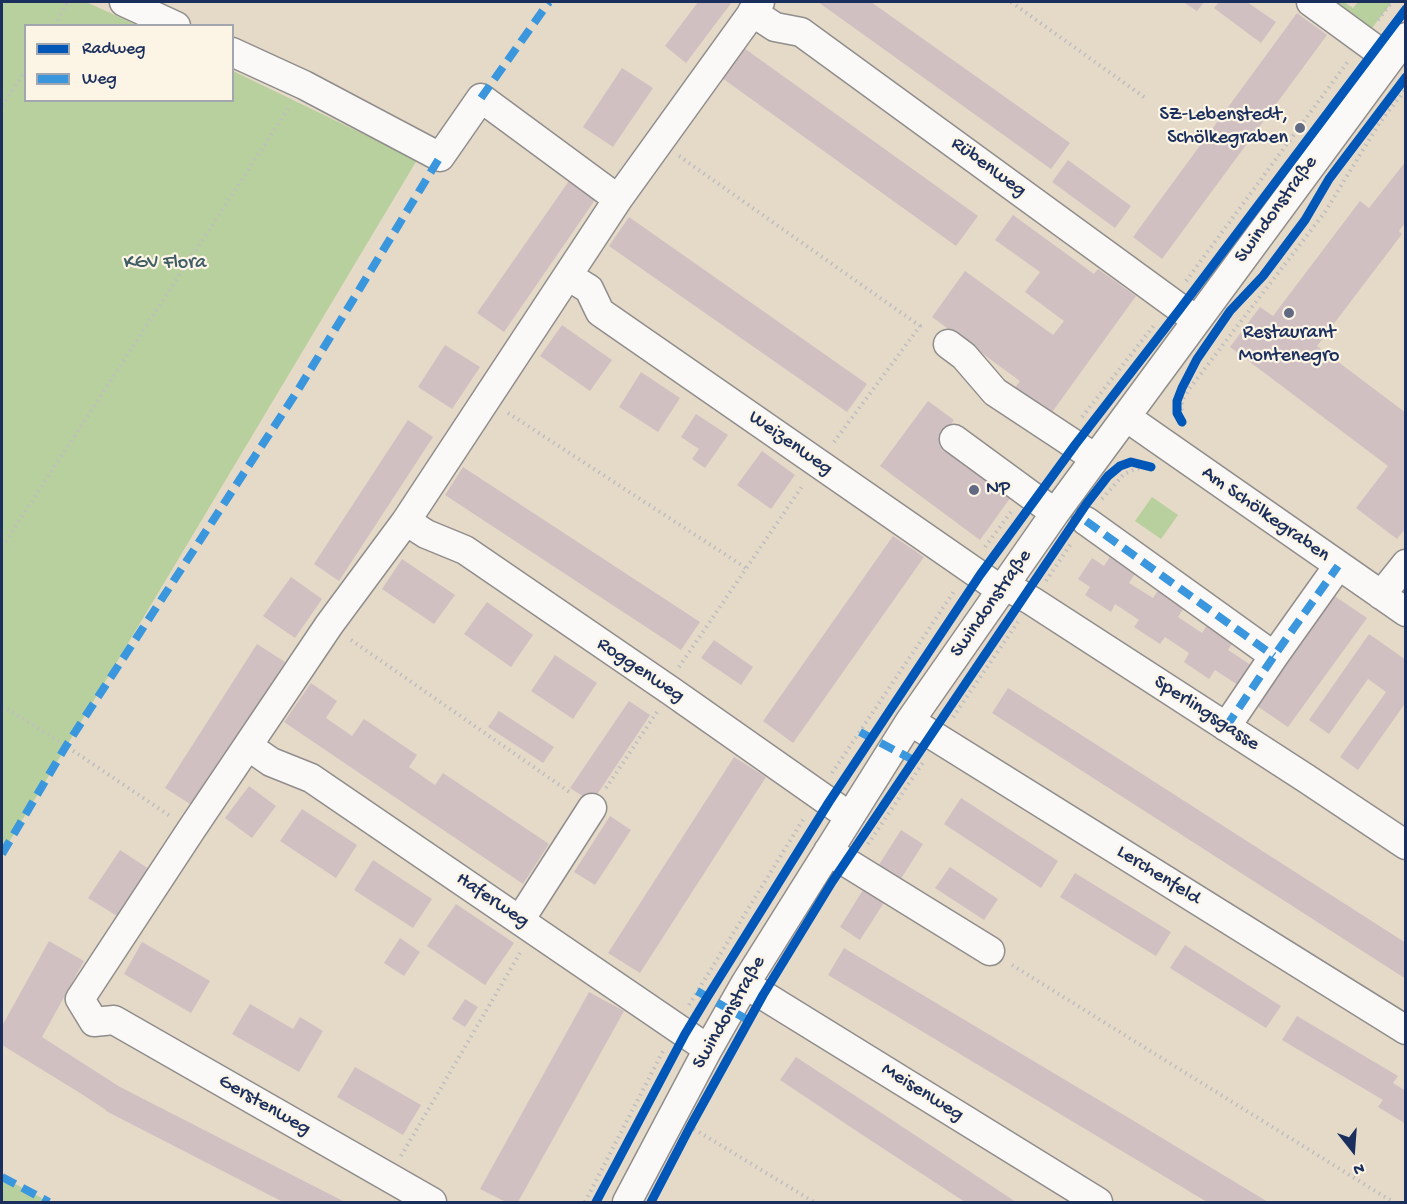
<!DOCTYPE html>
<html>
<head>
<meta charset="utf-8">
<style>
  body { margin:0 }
  #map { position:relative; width:1407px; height:1204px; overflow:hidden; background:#e5d9c8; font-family:"Gochi Hand",sans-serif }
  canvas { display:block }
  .frame { position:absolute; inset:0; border:3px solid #1b2f5e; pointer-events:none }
  .legend { position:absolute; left:24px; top:24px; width:210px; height:78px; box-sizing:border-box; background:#fcf5e5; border:2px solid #a2a6af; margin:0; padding:8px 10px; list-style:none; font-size:18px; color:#1b2f5e }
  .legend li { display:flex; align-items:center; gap:12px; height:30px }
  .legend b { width:30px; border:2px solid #a2a6af }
  .north { position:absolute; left:1323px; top:1120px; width:60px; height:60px; -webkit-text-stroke:4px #fcf5e5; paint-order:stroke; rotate:163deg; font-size:16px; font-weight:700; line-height:24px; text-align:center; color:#1b2f5e }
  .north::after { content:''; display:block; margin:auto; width:21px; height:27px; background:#1b2f5e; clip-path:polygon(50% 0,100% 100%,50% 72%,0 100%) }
</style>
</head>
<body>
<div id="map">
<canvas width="1407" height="1204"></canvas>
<div class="frame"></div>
<ul class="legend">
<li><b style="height:8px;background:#0057b8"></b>Radweg</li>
<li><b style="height:8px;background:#3a97de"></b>Weg</li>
</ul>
<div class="north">N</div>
</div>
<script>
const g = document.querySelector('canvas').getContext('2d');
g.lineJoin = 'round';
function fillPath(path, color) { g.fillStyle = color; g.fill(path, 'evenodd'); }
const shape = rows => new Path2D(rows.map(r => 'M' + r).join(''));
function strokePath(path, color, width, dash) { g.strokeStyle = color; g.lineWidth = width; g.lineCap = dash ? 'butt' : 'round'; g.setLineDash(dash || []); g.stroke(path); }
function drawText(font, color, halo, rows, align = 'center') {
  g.font = font + ' "Gochi Hand",sans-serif'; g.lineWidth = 4.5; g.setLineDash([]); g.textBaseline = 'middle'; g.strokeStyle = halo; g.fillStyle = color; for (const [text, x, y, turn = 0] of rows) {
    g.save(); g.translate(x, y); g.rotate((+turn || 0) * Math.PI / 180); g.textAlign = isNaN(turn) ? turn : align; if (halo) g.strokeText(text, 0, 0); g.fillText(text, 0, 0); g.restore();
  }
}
fillPath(shape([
  [2,2,86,2,137,25,26,26,26,100,232,100,233,71,417,160,2,854],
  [1337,2,1344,2,1353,8,1358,2,1392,2,1372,28],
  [1152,497,1178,515,1161,539,1135,521],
  [2,1177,49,1202,2,1202]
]), '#b8d09d');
fillPath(shape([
  [698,2,732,2,686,63,665,46],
  [818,2,871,2,1070,143,1051,169],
  [1183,2,1204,2,1197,11],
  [1219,2,1247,2,1276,22,1261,43,1214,8],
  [1297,13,1327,35,1162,259,1133,237],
  [744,48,978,216,956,246,722,78],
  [622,68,653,88,613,147,583,127],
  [1068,160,1131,206,1115,228,1052,182],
  [1406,161,1406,222,1399,231,1402,234,1317,346,1406,413,1406,528,1397,539,1356,508,1388,466,1230,347,1260,307,1273,316,1360,201,1369,208],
  [571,178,597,197,504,332,477,313],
  [1013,215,1094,274,1098,269,1136,296,1050,415,1014,389,1020,381,932,317,965,271,1053,335,1064,321,1025,292,1040,272,995,240],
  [629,217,867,384,847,412,609,246],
  [562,325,612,360,590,391,540,356],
  [445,345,480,367,452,409,418,387],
  [641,372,680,398,658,432,619,407],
  [928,401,954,420,940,440,1013,494,980,540,880,466],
  [696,414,728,435,705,468,692,459,699,449,681,437],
  [408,420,433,437,339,581,314,564],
  [762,451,795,475,771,509,737,485],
  [463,467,700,622,681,650,445,495],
  [893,536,924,557,793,743,763,721],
  [1115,549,1140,566,1129,583,1153,598,1164,582,1190,598,1178,617,1202,633,1213,616,1239,633,1228,650,1254,667,1241,687,1215,670,1209,679,1184,662,1189,653,1165,637,1160,644,1134,627,1139,620,1115,604,1111,612,1085,595,1090,587,1078,579,1092,558,1104,566],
  [402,559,455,595,434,624,382,589],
  [291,577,322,599,295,638,263,616],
  [1333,595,1367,618,1288,727,1257,706],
  [487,602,533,635,511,667,464,634],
  [1369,634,1406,660,1406,705,1404,705,1358,770,1340,757,1386,692,1368,679,1329,734,1309,720],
  [714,640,753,667,741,685,701,658],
  [257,644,285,662,193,806,165,788],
  [555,655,597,683,573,719,531,691],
  [311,683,337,701,326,718,352,736,364,719,417,755,409,767,435,785,443,773,549,844,523,884,284,722],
  [1008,688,1406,943,1406,979,992,713],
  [629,701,650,715,592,802,570,788],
  [499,711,554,747,543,763,488,727],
  [734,757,766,777,640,973,608,953],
  [249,786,276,806,252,838,225,818],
  [961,798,1058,861,1041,888,944,824],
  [302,809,357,845,336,878,280,841],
  [610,816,631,830,595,885,574,872],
  [901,830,923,844,897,885,875,871],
  [120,850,149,869,117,916,88,898],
  [373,860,432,899,413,928,354,890],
  [950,867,998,899,984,920,935,888],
  [1075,873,1171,932,1156,956,1060,897],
  [866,885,887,898,860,940,840,927],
  [456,904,514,943,485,985,427,946],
  [400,938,420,952,404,976,384,963],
  [49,941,84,961,42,1037,120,1087,345,1202,283,1202,106,1111,106,1110,80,1093,2,1045,2,1026],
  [142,942,210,981,191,1013,124,974],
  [1185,945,1281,1006,1266,1028,1170,968],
  [844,948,1124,1115,1268,1202,1207,1202,828,975],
  [589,992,624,1011,518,1202,506,1202,480,1189],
  [465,999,478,1007,465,1027,452,1019],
  [250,1004,293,1029,300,1017,323,1031,299,1072,232,1034],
  [1297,1016,1398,1076,1393,1083,1406,1091,1406,1124,1378,1107,1383,1100,1282,1040],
  [796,1057,877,1110,1016,1202,965,1202,861,1134,780,1080],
  [355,1067,421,1105,403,1135,337,1097]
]), '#d1c0c2');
const minor = shape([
  [124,2,176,26],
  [1311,2,1389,59],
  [752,12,775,27,801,32,1196,320],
  [232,52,304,85,440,157,481,98,618,199],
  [568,276,589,289,600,312,1001,590],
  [948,344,964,356,995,392,1095,458],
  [1126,417,1406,612],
  [954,439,1055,513],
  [406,521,426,534,465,550,671,691,849,816],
  [1086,521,1274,656],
  [1005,585,1032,601,1307,779,1406,845],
  [1381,595,1406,564],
  [910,721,1406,1030],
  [1226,727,1274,656,1338,566],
  [248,746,271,762,311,778,708,1049],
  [828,851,990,951],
  [520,920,592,808],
  [745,984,1098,1202],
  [432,1202,114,1020,94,1022,80,999,191,830,329,625,406,521,618,199,760,2],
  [627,1202,708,1049,745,984,910,721,1055,513,1406,37]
]);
strokePath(minor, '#908e8d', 31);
strokePath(shape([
  [1011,2,1144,97],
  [1378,20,1392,2],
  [55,26,67,2],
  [2,106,26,70],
  [679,156,920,326,834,442],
  [1186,281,1349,60],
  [508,413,746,568],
  [1082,417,1155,324],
  [1182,422,1181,416,1182,401,1189,389,1325,212,1380,122,1406,89],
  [1102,499,1124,474,1135,469,1151,467],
  [2,547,290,106],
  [985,547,1011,512],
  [1046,581,1072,542],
  [351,640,571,793],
  [679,667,803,485],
  [2,706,66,746,170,816],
  [953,717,1018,622],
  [832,773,955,590],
  [606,788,657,712],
  [868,844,924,761],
  [1012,965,1393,1202],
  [689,1005,804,818],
  [694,1129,814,1202],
  [401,1156,520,953],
  [585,1202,663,1051]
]), '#bebec0', 4, [1.5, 4.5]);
strokePath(minor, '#fbf9f7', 28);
strokePath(shape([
  [481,98,549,2],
  [1086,521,1274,656],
  [1226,727,1274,656,1338,566],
  [860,732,919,763],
  [2,854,66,746,298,390,440,157],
  [697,991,753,1023],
  [2,1177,49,1202]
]), '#3a97de', 8, [15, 8]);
strokePath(shape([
  [1182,422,1177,413,1177,401,1182,388,1197,359,1230,311,1263,276,1305,220,1329,179,1406,77],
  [596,1202,685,1034,708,996,829,802,980,575,1075,445,1180,309,1406,9],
  [651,1202,690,1127,763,995,832,882,1087,503,1108,476,1120,466,1131,462,1151,467]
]), '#0057b8', 9);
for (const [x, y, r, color] of [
  [1300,128,6,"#626a83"],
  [1289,313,6,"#626a83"],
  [974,490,6,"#626a83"]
]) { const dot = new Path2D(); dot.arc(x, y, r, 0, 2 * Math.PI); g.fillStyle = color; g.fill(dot); strokePath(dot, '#fcf5e5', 2); }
drawText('20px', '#1b2f5e', '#fcf5e5', [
  ["SZ-Lebenstedt,",1288,116],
  ["Schölkegraben",1288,139],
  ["Restaurant",1289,334,"center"],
  ["Montenegro",1289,357,"center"],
  ["NP",986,490,"left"]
], 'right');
drawText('20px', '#1b2f5e', '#fcf5e5', [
  ["Rübenweg",988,168,36],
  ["Swindonstraße",1277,210,-54],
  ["Weizenweg",790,444,35],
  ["Am Schölkegraben",1265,515,35],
  ["Swindonstraße",992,604,-55],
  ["Roggenweg",640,671,34],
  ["Sperlingsgasse",1206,714,33],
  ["Lerchenfeld",1158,876,32],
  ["Haferweg",492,901,34],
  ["Swindonstraße",730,1013,-60],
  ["Meisenweg",922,1093,32],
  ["Gerstenweg",264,1106,30]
]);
drawText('20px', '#3f5d66', '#fcf5e5', [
  ["KGV Flora",165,264]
]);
</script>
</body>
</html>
